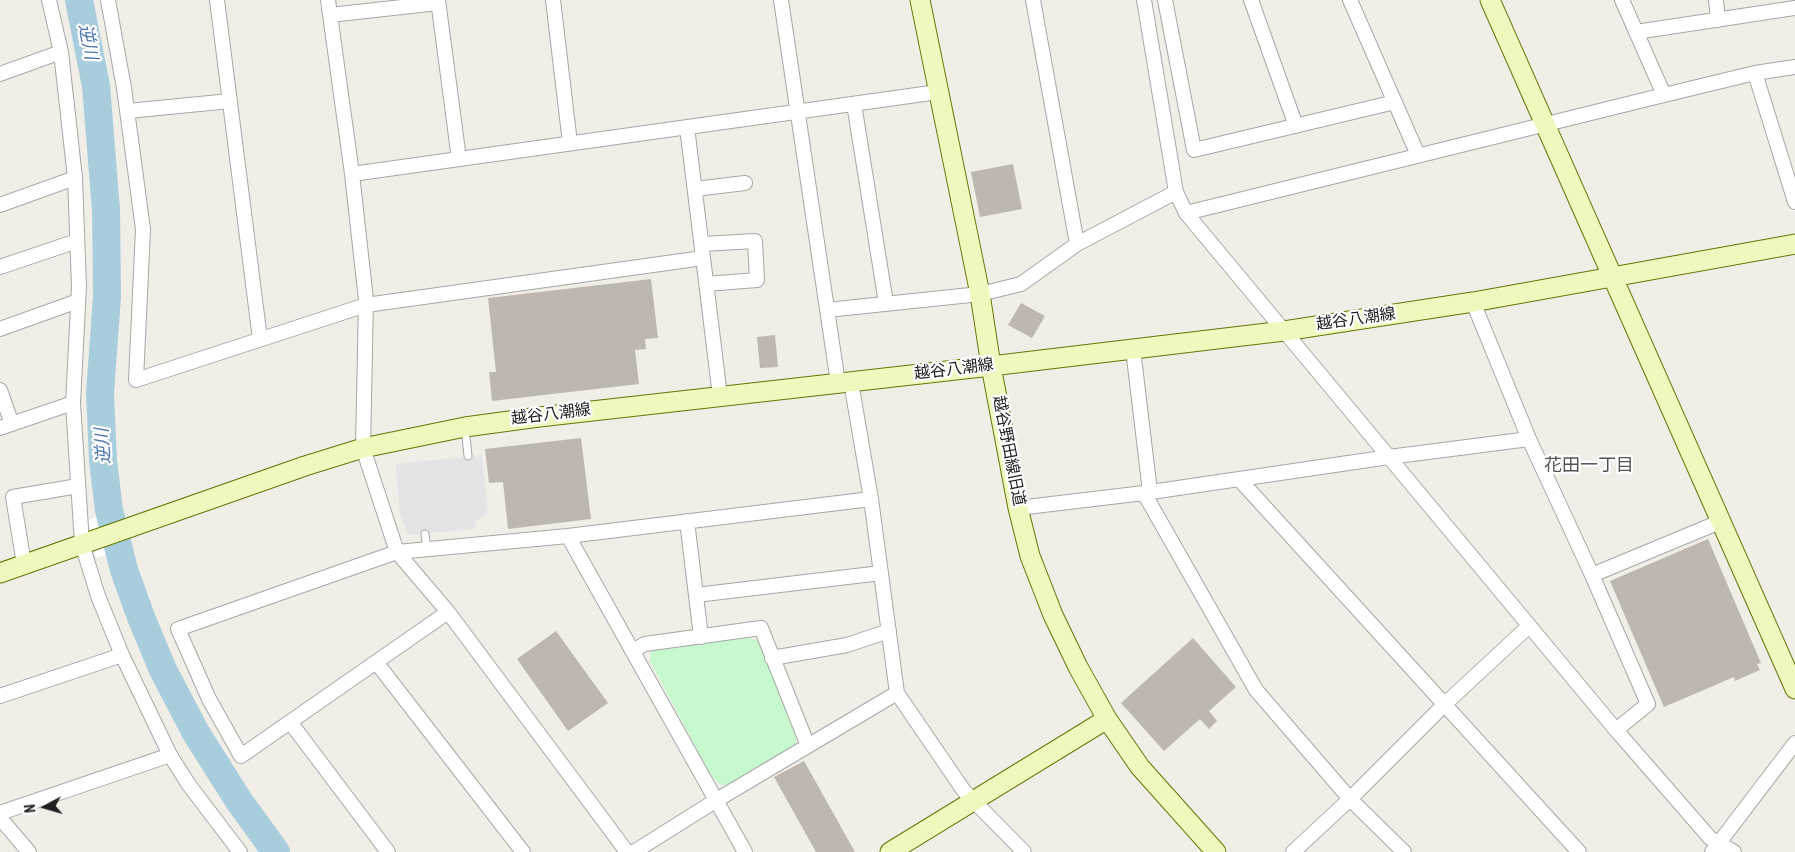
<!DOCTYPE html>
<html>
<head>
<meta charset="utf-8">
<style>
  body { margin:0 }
  #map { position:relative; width:1795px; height:852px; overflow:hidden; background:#f1eee7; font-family:"Roboto Condensed",sans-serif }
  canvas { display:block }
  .north { position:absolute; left:20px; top:782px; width:50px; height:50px; -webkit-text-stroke:4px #fff; paint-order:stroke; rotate:264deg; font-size:14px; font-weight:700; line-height:20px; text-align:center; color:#202020 }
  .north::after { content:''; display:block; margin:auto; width:18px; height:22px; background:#202020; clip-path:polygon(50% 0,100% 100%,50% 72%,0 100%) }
</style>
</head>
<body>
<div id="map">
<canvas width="1795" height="852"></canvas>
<div class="north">N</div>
</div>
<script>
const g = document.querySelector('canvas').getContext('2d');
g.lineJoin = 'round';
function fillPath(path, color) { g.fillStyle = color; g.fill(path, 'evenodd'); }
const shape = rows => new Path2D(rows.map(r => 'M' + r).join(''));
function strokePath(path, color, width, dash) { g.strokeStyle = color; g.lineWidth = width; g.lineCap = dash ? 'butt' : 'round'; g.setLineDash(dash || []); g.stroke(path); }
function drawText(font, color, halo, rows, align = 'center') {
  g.font = font + ' "Roboto Condensed","Noto Sans JP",sans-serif'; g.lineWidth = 4.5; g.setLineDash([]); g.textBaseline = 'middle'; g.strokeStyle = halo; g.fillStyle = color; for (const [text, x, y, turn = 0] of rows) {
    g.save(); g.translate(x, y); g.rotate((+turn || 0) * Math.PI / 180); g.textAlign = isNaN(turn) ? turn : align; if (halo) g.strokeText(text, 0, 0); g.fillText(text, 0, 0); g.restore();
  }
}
fillPath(shape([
  [750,638,756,640,761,647,796,738,796,744,789,751,728,786,720,784,711,776,650,661,651,652,656,648]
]), '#c6f9ce');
fillPath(shape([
  [482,455,488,512,475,522,475,529,408,535,400,515,396,464]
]), '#e4e4e4');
fillPath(shape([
  [118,511,126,548,96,558,88,520]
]), '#fff');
strokePath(shape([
  [79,0,96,86,106,210,107,297,100,393,103,461,109,510,124,570,141,617,163,670,196,733,239,801,276,852]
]), '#a8cddd', 28);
fillPath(shape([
  [1013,164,1022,209,980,217,971,172],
  [651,279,658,338,645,339,646,349,635,350,639,384,492,401,489,372,496,372,488,298],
  [1021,303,1045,316,1032,338,1008,325],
  [775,335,778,367,760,368,757,337],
  [581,438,591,519,508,529,503,482,489,483,485,449],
  [1708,539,1761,663,1757,664,1760,670,1735,681,1734,677,1664,707,1610,581],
  [556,631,608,703,568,731,517,659],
  [1193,638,1236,687,1209,711,1217,721,1209,729,1200,719,1164,751,1121,703],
  [804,761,855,852,816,852,774,777]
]), '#bdb7b0');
const lane = shape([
  [465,427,468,456],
  [425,534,427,549]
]);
const street = shape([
  [108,0,124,88,143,229,136,380,366,305,703,258],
  [217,0,260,339],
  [328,0,352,174,366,300,363,448,397,552,448,612,627,852],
  [438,0,459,159],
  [553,0,570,143],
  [781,0,838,383],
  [1033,0,1077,244],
  [1144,0,1176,192,1186,213,1616,730,1710,838,1734,852],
  [1165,0,1194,150,1395,102],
  [1251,0,1296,126],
  [1350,0,1418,155],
  [1622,0,1664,95],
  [1716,0,1718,20],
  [330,15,438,3],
  [1636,32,1795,8],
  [1755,73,1795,202],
  [0,74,61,52],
  [854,104,886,303],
  [128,111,230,101],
  [687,127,720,396],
  [352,174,938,92],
  [695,189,745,183],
  [0,205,75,178],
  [1186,213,1664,95,1755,73,1795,67],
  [702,244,755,241,757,280,706,284],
  [0,267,77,241],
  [1473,302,1529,439,1592,575,1648,704,1616,730],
  [827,310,980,294,1021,284,1077,244,1176,192],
  [0,329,78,301],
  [1133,349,1150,492],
  [851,382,871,499,897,693,964,791,1024,852],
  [0,390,12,424],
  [0,428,73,403],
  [1239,479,1579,852],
  [1144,493,1256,690,1350,799,1404,852],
  [1018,508,1144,493,1389,457,1529,439],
  [687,521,701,637],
  [568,536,745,852],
  [24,564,13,497,78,486],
  [1592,575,1722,521],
  [696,595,881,573],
  [448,612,241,756,209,699,178,629,397,552,568,536,871,499],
  [632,651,645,644,761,628,808,746],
  [122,655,170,755,189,785,240,852],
  [772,658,847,645,889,631],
  [376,662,523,852],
  [0,696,122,655,98,596,82,544,73,403,79,287,75,178,61,52,49,0],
  [290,722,388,852],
  [0,813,170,755],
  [0,818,29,852],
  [634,852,715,801,897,693],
  [1293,852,1350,799,1445,704,1529,626],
  [1712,852,1795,743]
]);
const secondary = shape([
  [920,0,980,294,991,366,1018,508,1030,556,1053,615,1078,667,1107,719,1140,767,1216,852],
  [1490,0,1795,689],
  [0,573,305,466,363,448,465,427,539,417,991,366,1284,331,1473,302,1795,244],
  [890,852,1107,719]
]);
strokePath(lane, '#a7a7a7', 9);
strokePath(street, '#a7a7a7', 16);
strokePath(secondary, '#627807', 21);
strokePath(lane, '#fff', 7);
strokePath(street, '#fff', 14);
strokePath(secondary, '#f0f9bd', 19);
drawText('16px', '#202020', '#fff', [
  ["越谷八潮線",1356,320,-8],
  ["越谷八潮線",954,370,-7],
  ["越谷八潮線",551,415,-7],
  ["越谷野田線旧道",1008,451,79]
]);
drawText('italic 18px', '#4d76af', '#fff', [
  ["逆川",87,42,79],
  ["逆川",104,446,-94]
]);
drawText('18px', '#535353', '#fff', [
  ["花田一丁目",1589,466]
]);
</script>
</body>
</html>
